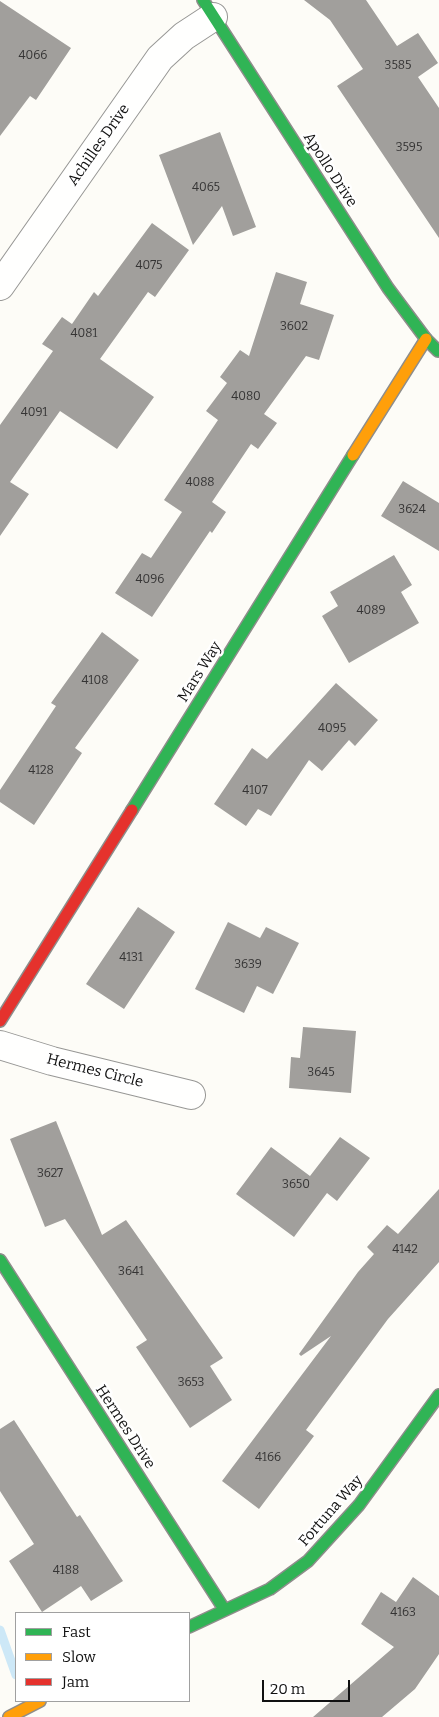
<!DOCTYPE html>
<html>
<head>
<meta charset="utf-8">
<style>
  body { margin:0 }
  #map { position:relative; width:439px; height:1717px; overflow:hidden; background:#fdfcf7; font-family:Bitter,serif }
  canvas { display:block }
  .legend { position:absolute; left:15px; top:1612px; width:175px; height:90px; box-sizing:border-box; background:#fff; border:1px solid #a0a0a0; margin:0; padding:6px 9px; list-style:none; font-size:15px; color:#111 }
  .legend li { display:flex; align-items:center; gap:10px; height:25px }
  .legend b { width:25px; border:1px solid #a0a0a0 }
  .scale { position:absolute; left:262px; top:1680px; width:88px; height:22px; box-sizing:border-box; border:2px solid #111; border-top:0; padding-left:6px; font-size:15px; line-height:18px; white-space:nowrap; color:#111; -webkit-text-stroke:4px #fff; paint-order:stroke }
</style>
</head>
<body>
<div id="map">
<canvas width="439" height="1717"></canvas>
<ul class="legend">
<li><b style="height:6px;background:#30b455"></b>Fast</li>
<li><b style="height:6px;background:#ff9f0a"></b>Slow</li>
<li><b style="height:6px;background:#e5322d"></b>Jam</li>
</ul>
<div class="scale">20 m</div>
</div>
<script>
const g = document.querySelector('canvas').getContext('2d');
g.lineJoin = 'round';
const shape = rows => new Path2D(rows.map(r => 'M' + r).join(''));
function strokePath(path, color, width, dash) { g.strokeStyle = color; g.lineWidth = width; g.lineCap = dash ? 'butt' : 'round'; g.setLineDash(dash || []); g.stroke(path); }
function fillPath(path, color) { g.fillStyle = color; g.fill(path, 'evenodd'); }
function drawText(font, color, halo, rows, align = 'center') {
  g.font = font + ' Bitter,serif'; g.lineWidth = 5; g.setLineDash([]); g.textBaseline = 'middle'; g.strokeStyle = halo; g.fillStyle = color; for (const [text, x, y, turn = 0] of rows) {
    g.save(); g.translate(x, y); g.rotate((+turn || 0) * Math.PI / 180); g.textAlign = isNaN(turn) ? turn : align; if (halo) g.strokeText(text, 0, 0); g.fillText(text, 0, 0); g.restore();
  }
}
strokePath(shape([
  [0,1630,16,1675]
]), '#cde8f7', 9);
fillPath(shape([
  [304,0,366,0,397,46,418,33,438,63,418,77,439,108,439,238,337,86,363,69,330,20],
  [0,1,71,48,36,100,30,96,0,136],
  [220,132,256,227,233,236,222,206,193,245,159,155],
  [152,223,189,250,155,297,148,292,100,359,154,397,117,449,60,411,10,482,29,494,0,536,0,425,53,351,42,344,62,317,72,324,94,292,98,296],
  [276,272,307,282,300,304,334,315,319,360,306,356,264,414,277,423,258,449,251,444,212,502,226,512,212,533,210,531,152,617,115,593,142,553,151,558,182,512,164,500,218,420,206,411,227,383,220,377,240,350,249,356],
  [403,481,439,503,439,551,381,516],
  [394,555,412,585,401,592,419,623,349,663,322,616,338,606,330,592],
  [102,632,139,660,75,748,82,753,34,825,0,802,0,790,56,706,51,703],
  [336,683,378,720,355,746,349,740,322,771,309,760,271,816,258,809,246,826,214,804,252,748,267,759],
  [138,907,175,932,124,1009,86,984],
  [228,922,260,938,266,927,299,943,273,994,257,986,244,1013,195,989],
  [303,1027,356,1031,351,1093,289,1088,291,1057,300,1058],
  [56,1121,102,1235,126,1220,223,1358,210,1366,232,1400,190,1428,136,1347,147,1340,65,1219,45,1227,10,1139],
  [340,1137,370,1158,337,1201,327,1193,294,1237,236,1194,271,1147,310,1176],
  [439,1189,439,1262,388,1319,306,1430,314,1436,259,1509,222,1481,331,1336,301,1356,299,1354,358,1272,374,1254,367,1247,387,1225,398,1234],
  [14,1420,77,1517,80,1515,123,1581,91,1601,81,1586,42,1612,9,1561,34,1544,0,1491,0,1429],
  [413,1577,439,1596,439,1654,415,1689,382,1717,313,1717,394,1647,361,1624,381,1592,396,1602]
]), '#a19f9c');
const street = shape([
  [0,286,160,58,184,36,213,17],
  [0,1045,52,1061,191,1095]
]);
const fast = shape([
  [203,0,388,288,426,339,438,351],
  [132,810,353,455],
  [0,1260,224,1609],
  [189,1627,270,1589,308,1561,359,1505,439,1395]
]);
const slow = shape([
  [353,455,426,339],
  [9,1717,40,1701]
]);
const jam = shape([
  [0,1021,132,810]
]);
strokePath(street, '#979795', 30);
strokePath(fast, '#8e8d8b', 14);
strokePath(slow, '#8e8d8b', 14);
strokePath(jam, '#8e8d8b', 14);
strokePath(street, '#fffffe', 28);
strokePath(fast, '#30b455', 11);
strokePath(slow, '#ff9f0a', 11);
strokePath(jam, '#e5322d', 11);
drawText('12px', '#353434', null, [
  ["4066",33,56],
  ["3585",398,66],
  ["3595",409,148],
  ["4065",206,188],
  ["4075",149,266],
  ["3602",294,327],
  ["4081",84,334],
  ["4080",246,397],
  ["4091",34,413],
  ["4088",200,483],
  ["3624",412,510],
  ["4096",150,580],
  ["4089",371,611],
  ["4108",95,681],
  ["4095",332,729],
  ["4128",41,771],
  ["4107",255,791],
  ["4131",131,958],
  ["3639",248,965],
  ["3645",321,1073],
  ["3627",50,1174],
  ["3650",296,1185],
  ["4142",405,1250],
  ["3641",131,1272],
  ["3653",191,1383],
  ["4166",268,1458],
  ["4188",66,1571],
  ["4163",403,1613]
]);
drawText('15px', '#111', '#fff', [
  ["Achilles Drive",99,145,-55],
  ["Apollo Drive",330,170,57],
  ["Mars Way",200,672,-58],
  ["Hermes Circle",95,1071,14],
  ["Hermes Drive",125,1427,57],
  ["Fortuna Way",331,1511,-49]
]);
</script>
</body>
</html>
